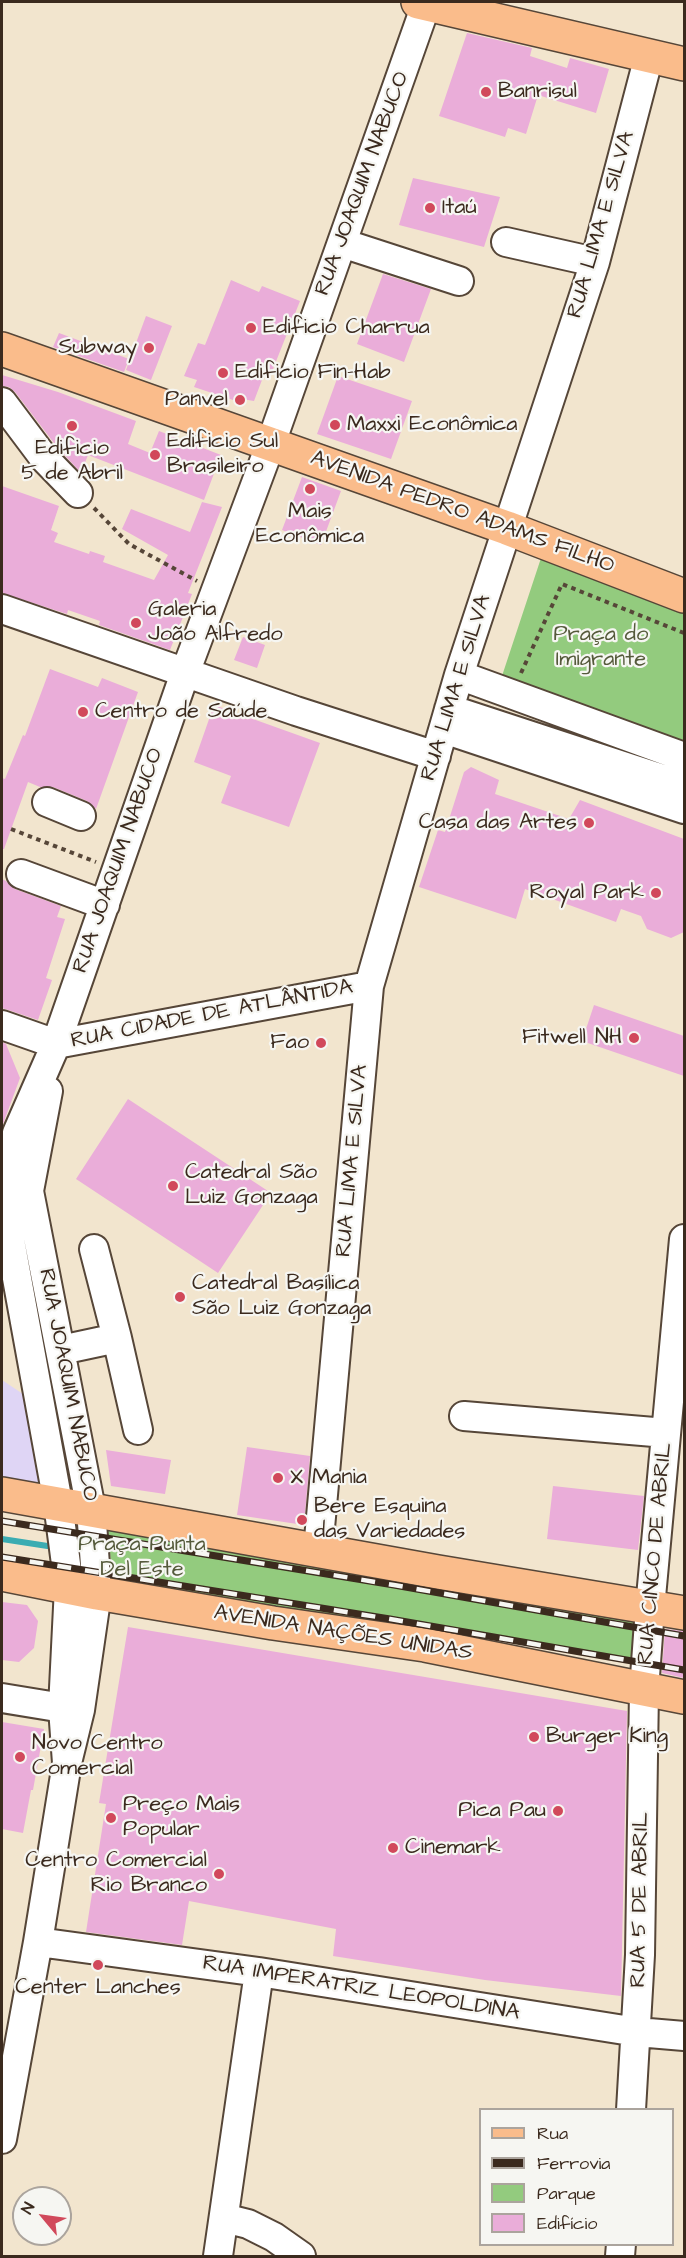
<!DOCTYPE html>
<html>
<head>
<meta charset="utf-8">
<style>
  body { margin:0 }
  #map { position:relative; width:686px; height:2258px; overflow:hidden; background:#f2e5ce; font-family:"Architects Daughter",sans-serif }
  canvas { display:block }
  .frame { position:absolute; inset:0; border:3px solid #3b2a1e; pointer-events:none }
  .legend { position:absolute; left:479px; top:2108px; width:195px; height:138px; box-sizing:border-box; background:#f6f6f2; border:2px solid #aba49d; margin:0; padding:8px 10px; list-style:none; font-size:18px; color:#3b2a1e }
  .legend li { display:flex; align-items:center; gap:12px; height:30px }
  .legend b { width:30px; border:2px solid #aba49d }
  .north { position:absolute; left:12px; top:2186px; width:60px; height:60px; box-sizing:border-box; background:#f6f6f2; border:2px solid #aba49d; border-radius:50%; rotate:299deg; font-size:16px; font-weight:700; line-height:24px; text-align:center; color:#3b2a1e }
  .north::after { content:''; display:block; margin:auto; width:21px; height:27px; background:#d1495b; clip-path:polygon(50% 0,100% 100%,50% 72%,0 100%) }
</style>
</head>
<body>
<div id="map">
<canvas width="686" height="2258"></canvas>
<div class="frame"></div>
<ul class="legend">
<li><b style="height:8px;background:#fabc8b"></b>Rua</li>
<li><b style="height:8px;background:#3b2a1e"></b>Ferrovia</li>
<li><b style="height:16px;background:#93cb7e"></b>Parque</li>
<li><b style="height:16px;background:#eaadd9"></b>Edifício</li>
</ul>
<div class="north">N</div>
</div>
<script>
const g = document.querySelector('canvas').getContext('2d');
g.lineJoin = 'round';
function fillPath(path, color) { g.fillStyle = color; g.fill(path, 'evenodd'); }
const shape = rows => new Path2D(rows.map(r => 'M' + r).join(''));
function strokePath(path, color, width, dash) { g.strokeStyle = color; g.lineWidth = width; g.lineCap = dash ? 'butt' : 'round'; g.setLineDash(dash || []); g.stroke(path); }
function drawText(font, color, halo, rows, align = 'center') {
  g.font = font + ' "Architects Daughter",sans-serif'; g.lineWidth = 4.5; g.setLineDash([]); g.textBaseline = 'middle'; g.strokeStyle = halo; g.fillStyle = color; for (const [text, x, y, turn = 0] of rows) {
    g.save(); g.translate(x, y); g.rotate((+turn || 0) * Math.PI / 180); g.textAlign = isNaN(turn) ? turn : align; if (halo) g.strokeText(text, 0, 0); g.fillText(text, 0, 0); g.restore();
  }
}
fillPath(shape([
  [2,1380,41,1406,57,1497,2,1494]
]), '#dfd5f5');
fillPath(shape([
  [542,555,684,608,684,748,500,682],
  [107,1521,647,1620,646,1660,113,1584]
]), '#93cb7e');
strokePath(shape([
  [2,1539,54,1547]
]), '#3aacb2', 6);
fillPath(shape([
  [467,33,532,48,530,56,567,68,570,58,609,69,596,113,538,95,526,134,508,128,505,137,439,116],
  [413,178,500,197,484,247,399,225],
  [383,274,431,289,404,362,357,344],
  [231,280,259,292,262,286,300,301,271,374,265,372,254,401,242,399,242,403,194,387,197,380,184,376,198,343,205,345],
  [146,316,172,326,151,380,126,370],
  [59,333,129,359,124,372,53,347],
  [2,375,58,392,136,421,128,444,150,453,159,431,221,455,204,500,88,455,81,473,57,447,15,392,9,387,2,386],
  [338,376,412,401,391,459,317,434],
  [302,477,341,491,321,545,282,530],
  [2,486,59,506,51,530,58,533,54,542,89,554,90,551,105,556,103,562,154,580,168,555,122,529,131,509,190,532,202,502,222,507,188,593,192,594,170,650,99,625,100,621,68,610,67,614,2,593],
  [243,637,265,645,257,668,234,660],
  [50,669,98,687,102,678,138,692,96,809,87,801,53,787,40,787,28,782,4,849,2,849,2,778,5,779,23,735,25,736],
  [214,705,320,743,289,827,221,803,231,776,194,762],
  [471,767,499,780,495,794,569,819,580,800,684,839,684,932,671,938,647,929,641,916,621,909,616,922,525,889,516,919,419,887,438,830,445,832,464,772],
  [2,879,6,881,15,889,61,906,57,917,65,919,46,978,52,980,38,1020,2,1008],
  [594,1005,684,1036,684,1076,582,1041],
  [2,1042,6,1044,20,1078,3,1124],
  [128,1099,271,1193,218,1273,76,1179],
  [247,1447,310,1456,304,1525,237,1515],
  [106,1450,171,1460,165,1494,111,1486],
  [553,1486,644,1496,638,1550,547,1539],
  [2,1602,27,1605,38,1621,34,1648,19,1662,2,1660],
  [128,1627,627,1711,621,1996,485,1980,333,1956,336,1929,189,1901,182,1945,86,1932,106,1804,99,1803],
  [665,1629,684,1631,684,1678,662,1673],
  [2,1722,44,1729,33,1790,31,1790,23,1833,2,1829]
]), '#eaadd9');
const minor = shape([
  [506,242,595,262],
  [342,243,459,281],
  [2,402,44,458,78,493],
  [2,609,296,711,436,756],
  [459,675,684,757],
  [449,709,684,786],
  [444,729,684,809],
  [47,802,81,816],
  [21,874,105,905],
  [2,1025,56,1044],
  [56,1044,369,986],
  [117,1338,138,1430],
  [61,1350,117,1338,94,1249],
  [464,1416,666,1433],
  [318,1550,369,986,459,675,595,262,649,56],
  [2,1698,63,1708],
  [67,1763,63,1708,69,1587,58,1503,2,1196,17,1133,56,1044,185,673,271,443,427,2],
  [38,1942,259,1972,637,2032,684,2036],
  [631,2110,640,1955,644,1690,650,1608,684,1239],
  [2,2139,38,1942,67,1763,80,1710,97,1593,91,1509,29,1191,48,1091],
  [224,2218,248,2224,274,2237,301,2256],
  [218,2256,259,1972],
  [620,2256,621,2244]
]);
const major = shape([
  [418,2,684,64],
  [2,349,507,528,684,596],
  [2,1494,438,1572,684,1613],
  [2,1574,97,1593,273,1623,425,1645,684,1697]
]);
strokePath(minor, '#564638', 32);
strokePath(major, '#564638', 36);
strokePath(shape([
  [94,508,129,544,197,581],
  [521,673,562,584,684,633],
  [11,829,96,862]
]), '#564638', 4, [4.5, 4.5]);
strokePath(minor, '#fff', 28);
strokePath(major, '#fabc8b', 33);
const rail = shape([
  [2,1521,394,1585,684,1636],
  [2,1557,390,1619,684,1670]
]);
strokePath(rail, '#3b2a1e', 7);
strokePath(rail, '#f6f6f2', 4.5, [14]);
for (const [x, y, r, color] of [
  [486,92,6,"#d1495b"],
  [430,208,6,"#d1495b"],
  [251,328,6,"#d1495b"],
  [149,348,6,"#d1495b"],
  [223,373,6,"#d1495b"],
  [240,400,6,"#d1495b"],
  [335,425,6,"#d1495b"],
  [72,426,6,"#d1495b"],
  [155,455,6,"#d1495b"],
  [310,489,6,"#d1495b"],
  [136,623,6,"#d1495b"],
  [83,712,6,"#d1495b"],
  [589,823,6,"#d1495b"],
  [656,893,6,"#d1495b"],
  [634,1038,6,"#d1495b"],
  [321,1043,6,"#d1495b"],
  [173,1186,6,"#d1495b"],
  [180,1297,6,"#d1495b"],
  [278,1478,6,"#d1495b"],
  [302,1520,6,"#d1495b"],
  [534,1737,6,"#d1495b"],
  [20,1757,6,"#d1495b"],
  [558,1811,6,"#d1495b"],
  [111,1818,6,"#d1495b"],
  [393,1848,6,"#d1495b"],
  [219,1874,6,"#d1495b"],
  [98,1965,6,"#d1495b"]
]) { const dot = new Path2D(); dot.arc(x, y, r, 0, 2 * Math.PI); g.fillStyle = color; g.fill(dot); strokePath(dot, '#f6f6f2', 2); }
drawText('22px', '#3b2a1e', '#f6f6f2', [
  ["Banrisul",498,92],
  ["Itaú",442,208],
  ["Edificio Charrua",263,328],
  ["Subway",137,348,"right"],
  ["Edificio Fin-Hab",235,373],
  ["Panvel",228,400,"right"],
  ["Maxxi Econômica",347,425],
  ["Edificio Sul",167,442],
  ["Brasileiro",167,467],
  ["Edificio",72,449,"center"],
  ["5 de Abril",72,474,"center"],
  ["Mais",310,512,"center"],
  ["Econômica",310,537,"center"],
  ["Galeria",148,610],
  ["João Alfredo",148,635],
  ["Centro de Saúde",95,712],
  ["Casa das Artes",577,823,"right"],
  ["Royal Park",644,893,"right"],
  ["Fitwell NH",622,1038,"right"],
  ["Fao",309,1043,"right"],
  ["Catedral São",185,1173],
  ["Luiz Gonzaga",185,1198],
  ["Catedral Basílica",192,1284],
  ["São Luiz Gonzaga",192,1309],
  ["X Mania",290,1478],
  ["Bere Esquina",314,1507],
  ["das Variedades",314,1532],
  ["Burger King",546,1737],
  ["Novo Centro",32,1744],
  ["Comercial",32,1769],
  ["Preço Mais",123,1805],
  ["Popular",123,1830],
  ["Pica Pau",546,1811,"right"],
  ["Cinemark",405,1848],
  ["Centro Comercial",207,1861,"right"],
  ["Rio Branco",207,1886,"right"],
  ["Center Lanches",98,1988,"center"]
], 'left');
drawText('22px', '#3b2a1e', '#f6f6f2', [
  ["RUA JOAQUIM NABUCO",363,184,-70],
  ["RUA LIMA E SILVA",602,225,-74],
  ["AVENIDA PEDRO ADAMS FILHO",462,513,20],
  ["RUA LIMA E SILVA",457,688,-73],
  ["RUA JOAQUIM NABUCO",119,861,-71],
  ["RUA CIDADE DE ATLÂNTIDA",212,1015,-11],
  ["RUA LIMA E SILVA",353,1161,-85],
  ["RUA JOAQUIM NABUCO",67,1385,79],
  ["RUA CINCO DE ABRIL",656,1554,-85],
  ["AVENIDA NAÇÕES UNIDAS",343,1634,9],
  ["RUA 5 DE ABRIL",641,1900,-89],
  ["RUA IMPERATRIZ LEOPOLDINA",361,1989,9]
]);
drawText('22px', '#555a3b', '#f6f6f2', [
  ["Praça do",601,635],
  ["Imigrante",601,660],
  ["Praça Punta",142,1545],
  ["Del Este",142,1570]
]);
</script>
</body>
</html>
